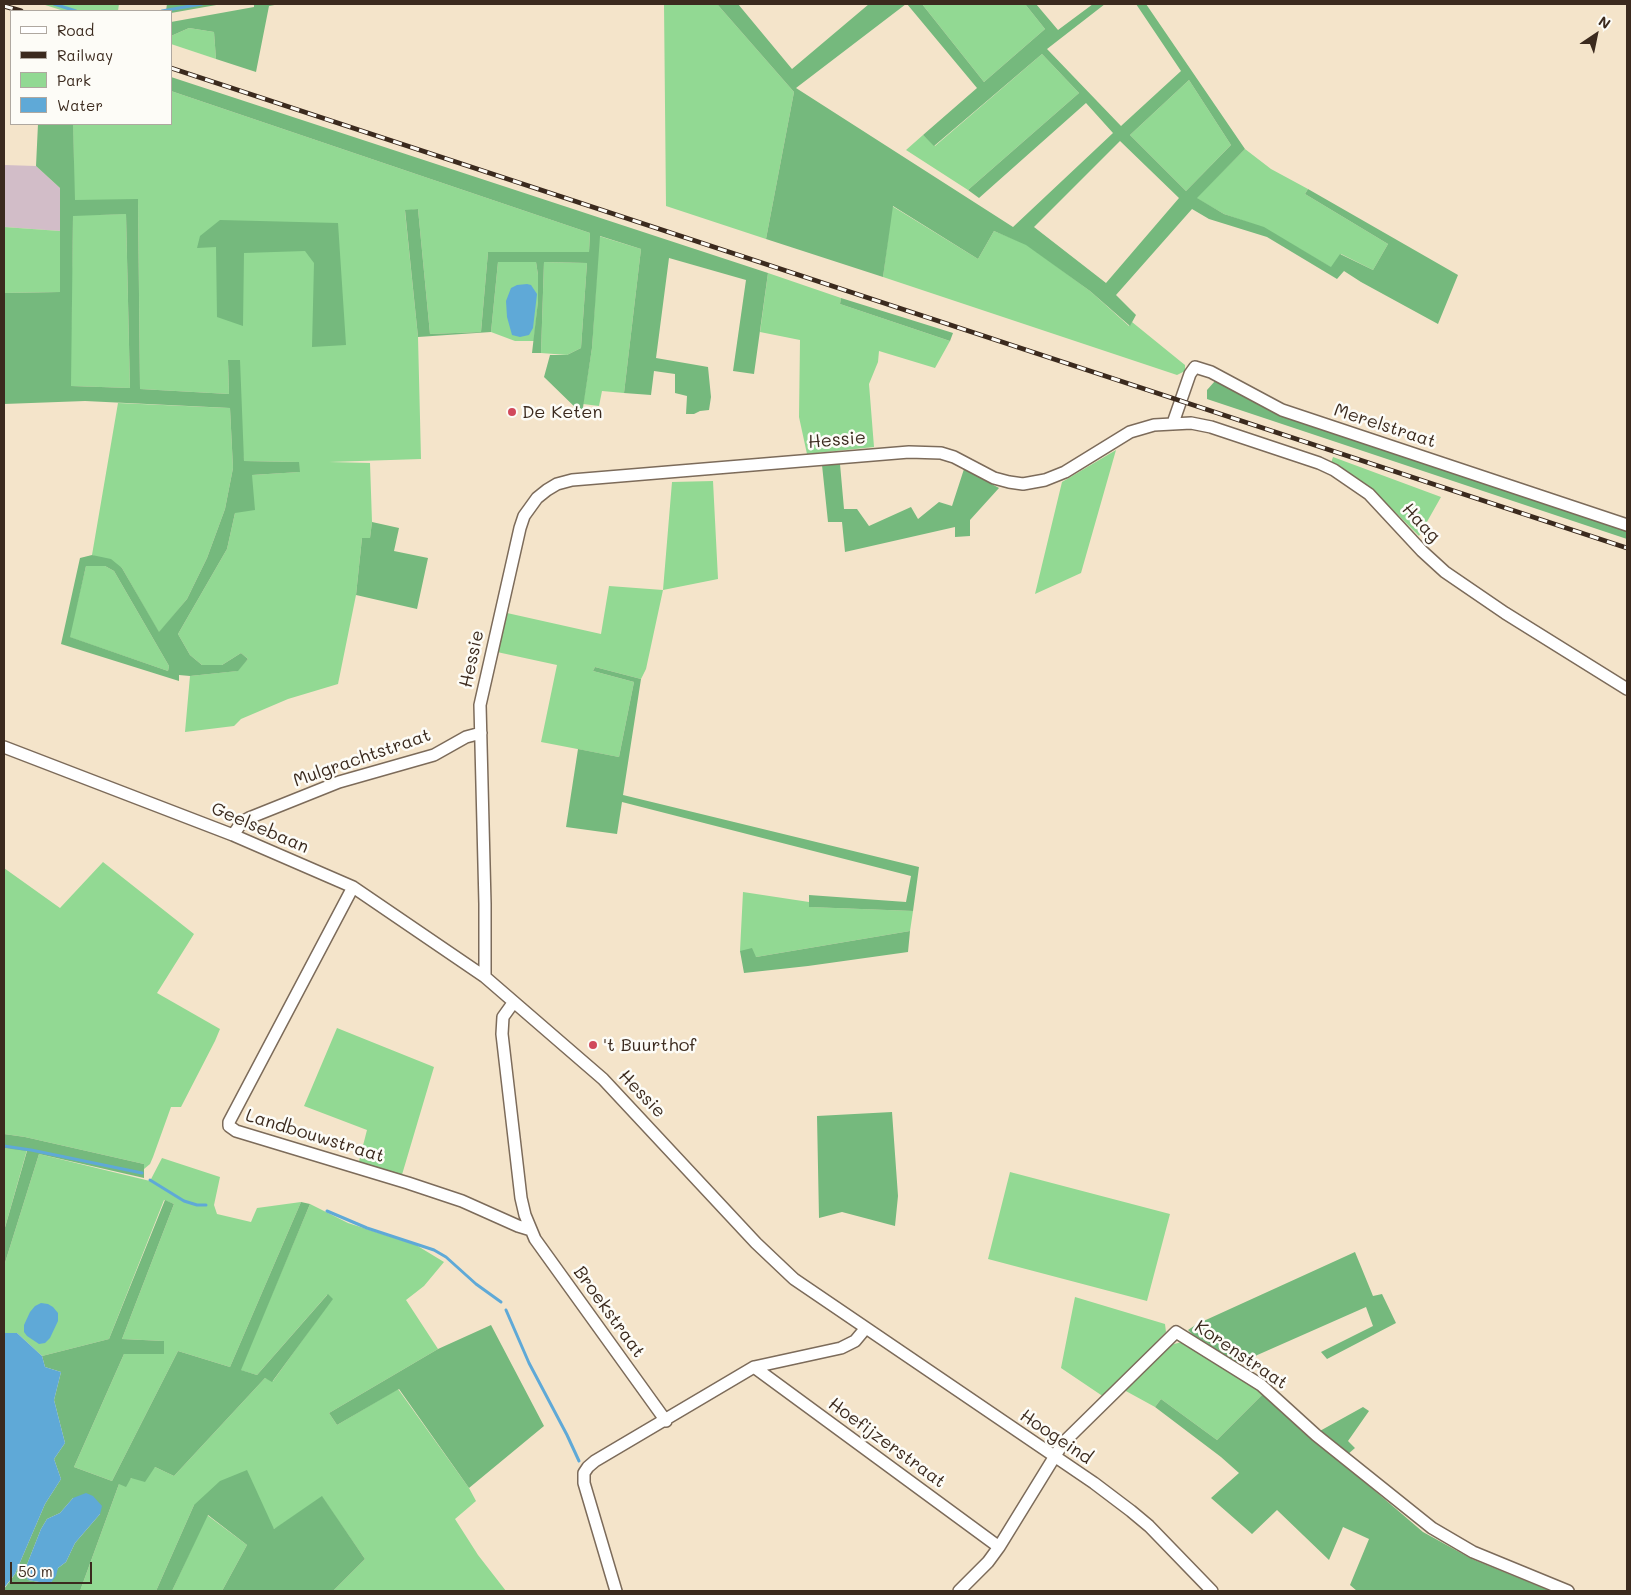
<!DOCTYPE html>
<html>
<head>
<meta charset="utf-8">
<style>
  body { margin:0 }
  #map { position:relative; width:1631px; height:1595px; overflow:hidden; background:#f4e4ca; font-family:Mali,sans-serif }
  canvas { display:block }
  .frame { position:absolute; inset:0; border:5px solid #3b2a1e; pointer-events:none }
  .legend { position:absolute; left:10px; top:10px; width:162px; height:115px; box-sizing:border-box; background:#fdfcf7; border:1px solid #afa8a0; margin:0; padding:6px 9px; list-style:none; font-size:15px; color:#3b2a1e }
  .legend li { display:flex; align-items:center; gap:10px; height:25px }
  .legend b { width:25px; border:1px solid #afa8a0 }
  .north { position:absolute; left:1571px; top:10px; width:50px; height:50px; -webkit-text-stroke:4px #fdfcf7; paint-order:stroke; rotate:34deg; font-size:14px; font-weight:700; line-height:20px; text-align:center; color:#3b2a1e }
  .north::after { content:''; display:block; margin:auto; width:18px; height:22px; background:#3b2a1e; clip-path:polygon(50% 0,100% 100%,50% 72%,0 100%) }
  .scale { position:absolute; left:10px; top:1562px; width:82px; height:22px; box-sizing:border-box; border:2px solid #3b2a1e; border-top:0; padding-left:6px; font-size:15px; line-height:18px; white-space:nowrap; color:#3b2a1e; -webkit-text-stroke:4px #fdfcf7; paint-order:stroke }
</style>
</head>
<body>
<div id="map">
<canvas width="1631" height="1595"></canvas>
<div class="frame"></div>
<ul class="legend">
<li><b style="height:6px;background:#fff"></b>Road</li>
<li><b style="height:6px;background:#3b2a1e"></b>Railway</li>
<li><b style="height:14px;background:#92d993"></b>Park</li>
<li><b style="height:14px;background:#5fa9d7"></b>Water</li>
</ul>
<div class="north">N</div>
<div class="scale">50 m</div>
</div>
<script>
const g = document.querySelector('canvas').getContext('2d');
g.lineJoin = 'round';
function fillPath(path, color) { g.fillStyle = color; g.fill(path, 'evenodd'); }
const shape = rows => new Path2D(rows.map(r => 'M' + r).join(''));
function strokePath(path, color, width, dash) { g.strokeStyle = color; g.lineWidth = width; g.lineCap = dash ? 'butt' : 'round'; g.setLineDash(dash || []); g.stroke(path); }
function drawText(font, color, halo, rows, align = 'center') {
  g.font = font + ' Mali,sans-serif'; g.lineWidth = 5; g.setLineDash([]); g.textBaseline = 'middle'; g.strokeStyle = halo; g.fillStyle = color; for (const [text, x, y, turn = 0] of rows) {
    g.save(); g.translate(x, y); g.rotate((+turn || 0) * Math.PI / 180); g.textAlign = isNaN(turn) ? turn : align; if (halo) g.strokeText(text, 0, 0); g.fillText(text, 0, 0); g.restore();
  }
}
fillPath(shape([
  [4,165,36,166,60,188,60,231,4,227]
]), '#d2bdc8');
fillPath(shape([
  [42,4,119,4,118,11,64,11],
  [664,4,717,4,794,92,766,239,666,206],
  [922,4,1025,4,1045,29,984,82],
  [189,28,214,32,216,59,171,44,171,36],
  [1042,54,1079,93,968,190,906,150,923,135,935,146],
  [1189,80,1231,145,1186,191,1130,135],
  [171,91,590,233,589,252,488,252,481,332,430,334,418,209,405,211,418,337,421,459,329,462,370,463,372,522,370,538,362,538,356,595,338,684,288,699,241,719,234,726,185,732,190,676,237,671,248,659,241,653,222,665,202,665,190,655,178,634,227,549,235,513,252,475,299,472,298,462,244,461,228,360,229,394,140,389,138,200,74,200,73,124,171,124],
  [1245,149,1271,169,1308,189,1305,194,1388,244,1373,270,1341,254,1332,268,1264,228,1224,214,1196,198],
  [892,206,978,259,994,231,1026,244,1090,291,1129,326,1132,322,1180,361,1185,365,1185,371,1177,375,883,277],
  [126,214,130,388,70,386,73,215],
  [4,227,60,231,60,292,4,293],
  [599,236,641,249,624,393,602,391,599,406,583,404,592,348],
  [498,262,536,262,538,275,538,301,534,341,515,341,491,332],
  [544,262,587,263,581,348,567,355,541,353],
  [768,273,841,298,840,304,950,341,935,368,879,351,878,362,869,384,874,447,807,454,799,417,800,340,760,332],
  [118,403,230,408,233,468,225,509,207,558,187,599,159,633,122,568,92,555],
  [1116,450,1081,573,1035,594,1062,482],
  [1333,457,1441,497,1419,536,1391,508,1361,482,1331,463],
  [713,481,718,579,663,590,646,669,641,679,595,667,593,671,634,682,619,757,541,742,557,665,497,652,507,613,601,634,609,586,663,590,672,482],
  [86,566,105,566,114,571,169,666,168,671,69,637],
  [103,862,194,934,157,993,220,1029,215,1041,181,1107,171,1107,153,1157,150,1164,144,1169,144,1164,25,1137,4,1134,4,868,60,908],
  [743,892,809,902,810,907,913,911,910,931,756,957,740,951],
  [337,1028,434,1067,401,1178,358,1165,367,1130,304,1106],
  [4,1148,27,1150,4,1231],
  [39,1154,150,1181,162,1158,220,1177,214,1205,217,1214,251,1222,257,1208,301,1202,230,1367,178,1351,112,1481,74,1467,124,1354,164,1354,164,1341,122,1339,174,1204,164,1200,109,1339,42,1356,17,1333,4,1333,4,1266],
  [1010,1172,1170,1214,1147,1301,988,1259],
  [310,1204,348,1223,416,1245,444,1262,424,1286,406,1300,438,1349,329,1413,337,1425,398,1389,469,1488,476,1501,455,1519,478,1555,506,1591,333,1591,365,1559,322,1497,275,1529,194,1505,156,1591,80,1591,119,1484,155,1467,174,1476,265,1378,273,1381,332,1299,327,1295,257,1375,240,1370],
  [1075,1297,1165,1324,1166,1332,1104,1397,1061,1368],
  [1182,1342,1265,1392,1217,1440,1161,1399,1155,1407,1124,1390,1166,1346],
  [207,1515,247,1545,222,1591,172,1591]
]), '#92d993');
fillPath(shape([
  [167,4,222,4,171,13,171,11,166,11],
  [254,4,280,4,269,6,256,72,216,59,214,32,189,28,171,36,171,22,254,7],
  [717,4,738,4,792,69,869,4,906,4,796,88,1013,227,1113,133,1086,103,979,198,968,190,1079,93,1042,54,934,146,923,135,977,88,907,4,922,4,984,82,1045,29,1025,4,1036,4,1058,30,1093,4,1105,4,1047,49,1121,126,1181,71,1136,4,1146,4,1245,149,1197,198,1224,214,1264,227,1331,267,1340,254,1373,270,1388,244,1305,194,1308,189,1458,275,1438,324,1361,282,1344,271,1337,279,1267,237,1209,219,1192,209,1116,295,1136,315,1130,326,1090,291,1026,245,994,231,978,259,893,206,883,277,766,239,794,92],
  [1189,80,1231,145,1186,191,1130,135],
  [1120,141,1179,198,1106,283,1034,227],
  [171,77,768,273,754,374,733,371,746,280,669,258,656,358,708,367,711,397,709,410,700,411,694,414,686,414,687,396,675,393,675,374,654,371,651,395,624,393,641,249,600,236,592,348,582,414,544,377,550,355,567,355,581,348,587,263,544,262,541,353,532,353,538,301,538,275,536,262,498,262,491,332,418,337,405,210,418,209,430,334,481,332,488,252,589,252,590,233,171,91],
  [38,124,73,124,75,200,138,199,140,389,229,394,228,360,240,360,244,461,299,462,300,472,252,475,255,510,235,513,227,549,178,634,190,655,202,665,222,665,241,653,248,659,238,671,190,676,179,675,179,681,61,644,80,558,92,555,111,559,122,568,159,632,187,599,207,558,225,509,233,468,230,408,85,401,4,404,4,293,60,292,60,188,36,166],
  [126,214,130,388,71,386,73,216],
  [86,566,105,566,114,571,169,666,168,671,70,637],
  [220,220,338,223,346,345,312,347,314,263,305,251,244,253,243,326,217,317,216,247,197,248,200,236],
  [841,298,953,333,950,341,840,304],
  [1215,381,1276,414,1627,530,1627,539,1207,399,1207,390],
  [840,464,844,509,857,509,869,526,911,507,918,519,939,502,952,506,964,469,999,488,970,520,970,536,955,537,955,527,845,552,842,522,828,522,822,465],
  [372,522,399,528,394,551,428,558,417,609,356,595,362,538,370,538],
  [595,667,641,679,623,795,919,867,913,911,809,907,809,895,906,902,911,876,622,802,617,834,566,827,578,749,619,757,634,682,593,671],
  [910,931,908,952,808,966,744,973,740,951,752,948,756,957],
  [892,1112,898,1196,895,1226,842,1212,819,1218,817,1116],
  [4,1134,25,1137,144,1164,144,1178,39,1154,4,1266,4,1231,27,1151,4,1148],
  [165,1200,174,1204,122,1339,164,1341,164,1354,124,1354,74,1467,112,1481,178,1351,230,1367,301,1202,310,1204,241,1370,257,1375,328,1294,333,1299,272,1382,265,1378,174,1476,155,1467,145,1482,131,1478,126,1487,119,1484,80,1591,4,1591,4,1589,15,1574,45,1504,61,1479,54,1459,65,1443,54,1400,61,1372,45,1367,42,1356,109,1339],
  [73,1498,100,1514,75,1543,66,1562,58,1568,50,1584,28,1580,24,1572,41,1529,47,1519,60,1513],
  [1355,1252,1373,1296,1382,1294,1396,1323,1327,1359,1321,1352,1373,1326,1366,1307,1237,1364,1193,1335,1188,1330,1197,1324],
  [491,1325,544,1426,469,1488,399,1389,337,1425,329,1413,438,1349],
  [1265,1392,1318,1432,1363,1407,1369,1411,1348,1441,1355,1448,1340,1461,1423,1532,1472,1559,1551,1591,1357,1591,1350,1585,1369,1539,1343,1527,1329,1560,1277,1510,1252,1534,1211,1498,1239,1473,1221,1457,1155,1407,1161,1399,1217,1440],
  [247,1470,274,1529,322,1496,365,1559,333,1591,222,1591,247,1545,208,1515,172,1591,156,1591,194,1505,220,1481]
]), '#75b97d');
fillPath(shape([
  [527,284,531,285,537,294,533,328,529,335,520,337,512,335,507,317,506,301,511,288,517,285],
  [41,1303,48,1304,53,1307,58,1313,58,1321,50,1338,45,1343,39,1344,27,1336,24,1332,24,1325,30,1312,35,1306],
  [4,1333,17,1333,42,1356,45,1367,61,1372,54,1400,65,1443,54,1459,61,1479,45,1504,15,1574,4,1588],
  [86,1493,93,1496,102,1506,100,1514,75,1543,66,1562,58,1568,56,1576,50,1584,28,1580,24,1572,41,1529,47,1519,60,1513,73,1498]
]), '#5fa9d7');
strokePath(shape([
  [54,4,76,11],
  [162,11,202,4],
  [4,1146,31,1150,142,1173],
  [150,1180,184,1201,197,1205,206,1205],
  [327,1211,367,1228,434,1250,446,1257,476,1284,501,1302],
  [506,1310,529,1363,567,1435,579,1461]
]), '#5fa9d7', 3);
const minor = shape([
  [1173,423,1190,374,1195,367,1211,372,1282,410,1627,525],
  [4,747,233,835,353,887,485,977,603,1079,756,1243,794,1279,1094,1483,1131,1511,1149,1526,1212,1591],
  [233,835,242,822,249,818,339,782,434,755,466,737,481,733],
  [353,887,229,1122,229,1126,236,1131,408,1183,462,1201,518,1226,531,1230],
  [485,977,485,904,480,705,520,528,524,516,537,498,547,490,557,484,572,480,909,452,941,453,954,457,994,478,1009,482,1023,484,1045,480,1065,472,1130,432,1154,425,1191,423,1211,427,1319,463,1334,470,1369,494,1422,551,1445,572,1505,613,1627,689],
  [513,1003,503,1017,502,1034,521,1198,525,1215,535,1239,666,1421],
  [754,1367,999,1547],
  [616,1591,584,1483,584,1473,588,1467,595,1461,754,1367,841,1348,855,1341,865,1329],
  [959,1591,988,1562,999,1547,1063,1443,1176,1332,1261,1385,1316,1435,1432,1528,1473,1552,1568,1591]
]);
strokePath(minor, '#7c6b5a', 14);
strokePath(minor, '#fff', 11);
const rail = shape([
  [4,6,21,11],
  [171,68,1627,548]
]);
strokePath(rail, '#3b2a1e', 5);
strokePath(rail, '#fdfcf7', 3, [9]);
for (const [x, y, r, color] of [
  [512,412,5,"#d1495b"],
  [593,1045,5,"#d1495b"]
]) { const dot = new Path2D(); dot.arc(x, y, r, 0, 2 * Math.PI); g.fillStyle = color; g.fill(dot); strokePath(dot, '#fdfcf7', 2); }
drawText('18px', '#3b2a1e', '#fdfcf7', [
  ["De Keten",522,412],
  ["'t Buurthof",603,1045]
], 'left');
drawText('18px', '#3b2a1e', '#fdfcf7', [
  ["Merelstraat",1385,426,18],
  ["Hessie",837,440,-5],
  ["Haag",1421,523,47],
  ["Hessie",472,659,-78],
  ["Mulgrachtstraat",362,758,-19],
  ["Geelsebaan",260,828,23],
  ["Hessie",642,1094,46],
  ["Landbouwstraat",315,1136,17],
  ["Broekstraat",609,1312,54],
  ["Korenstraat",1241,1355,34],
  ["Hoogeind",1056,1437,34],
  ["Hoefijzerstraat",887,1443,36]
]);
</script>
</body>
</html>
